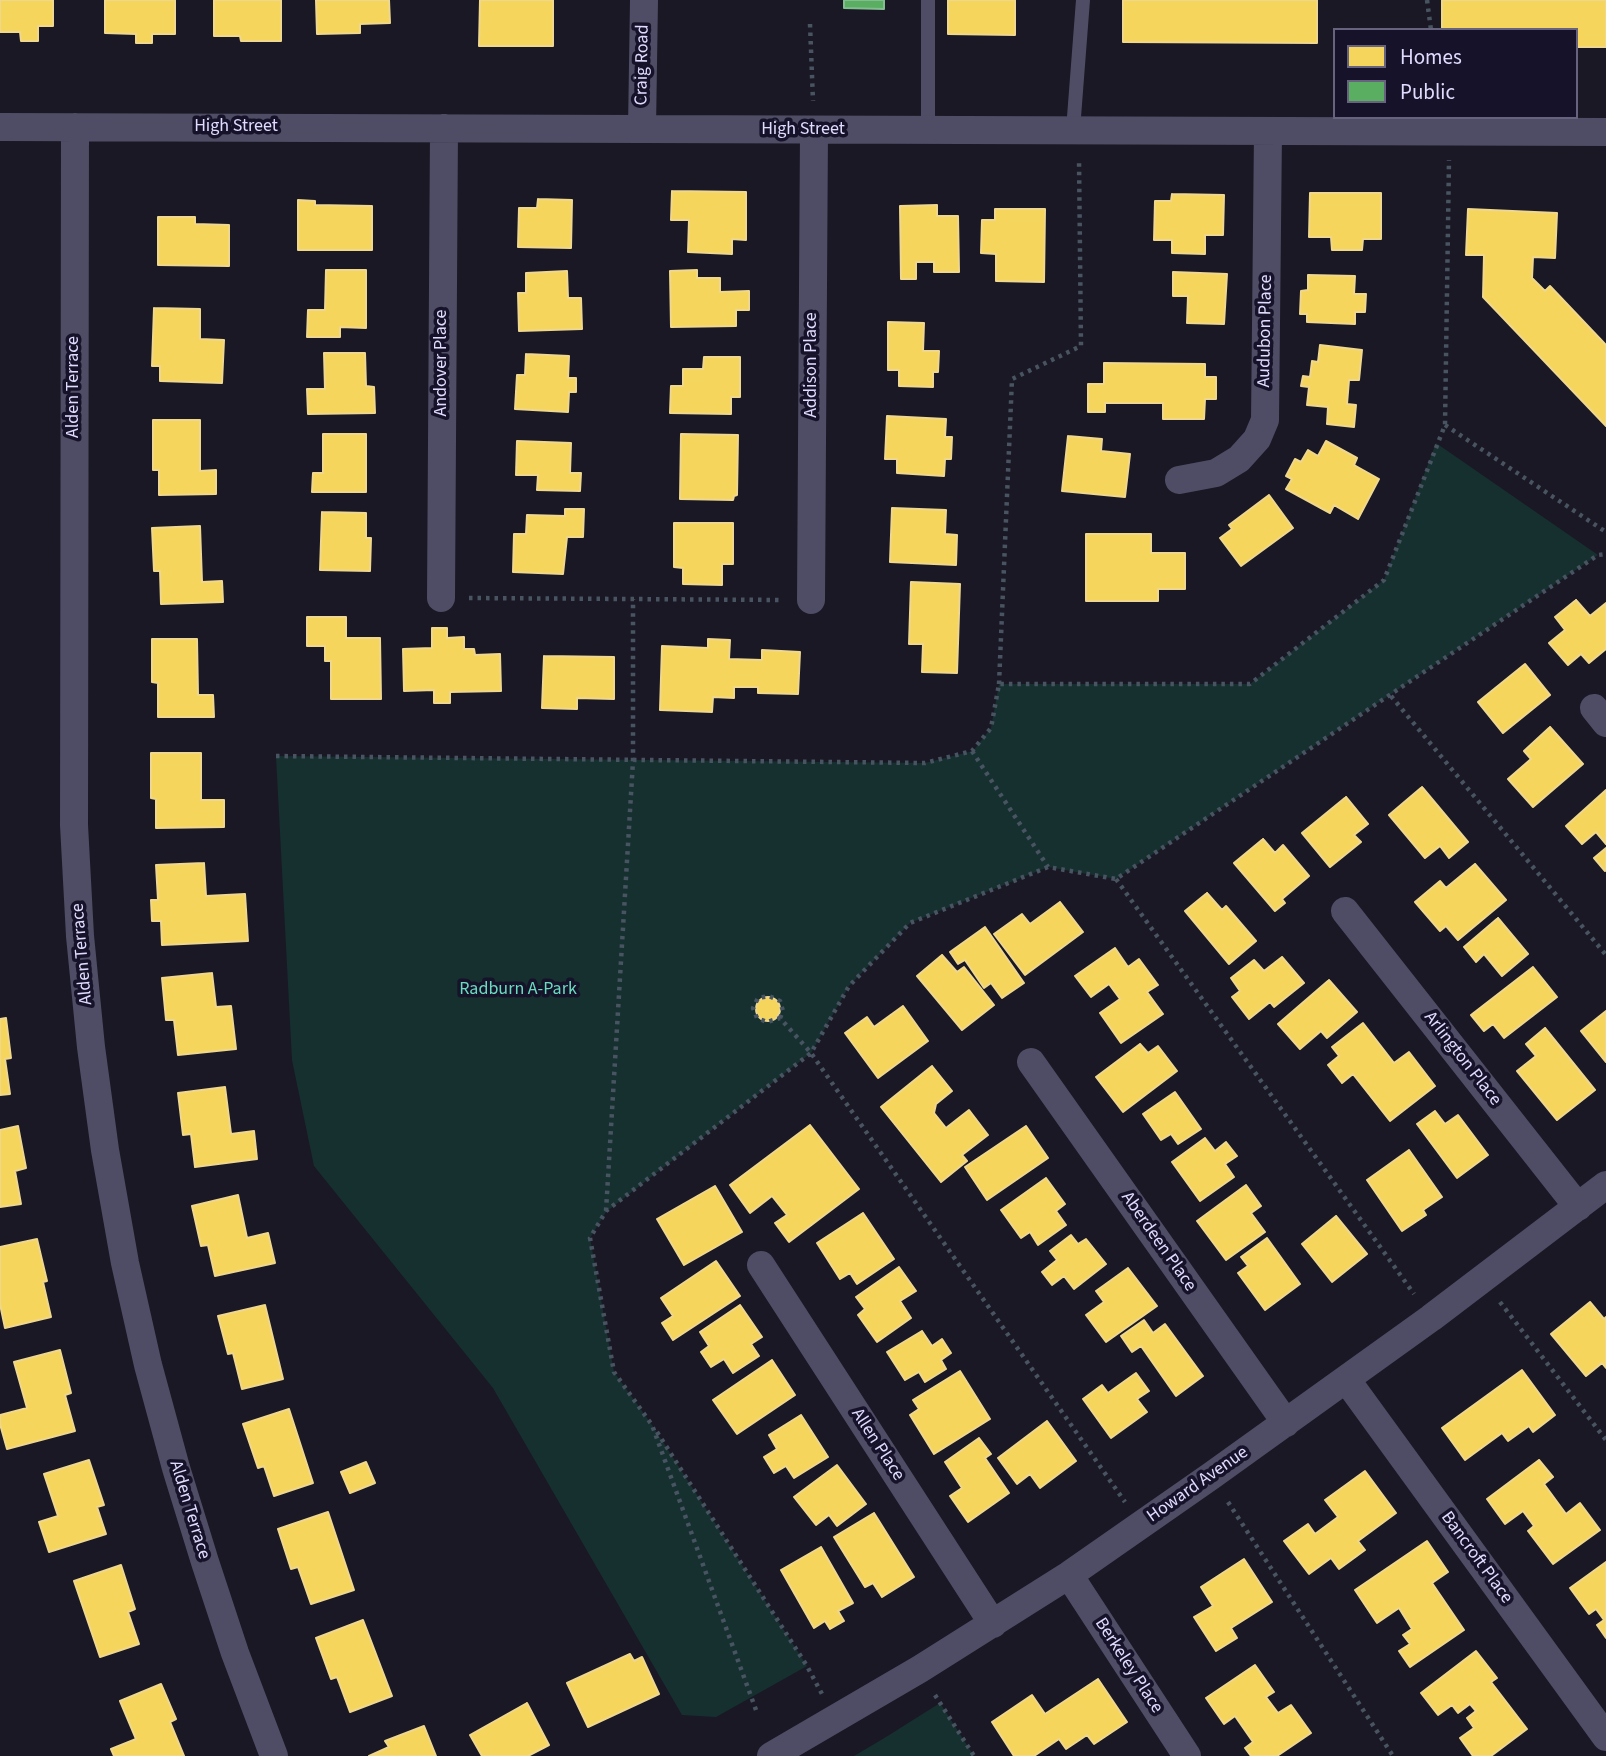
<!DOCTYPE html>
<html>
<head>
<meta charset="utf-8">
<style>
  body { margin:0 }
  #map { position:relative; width:1606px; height:1756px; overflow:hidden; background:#1a1824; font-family:"Source Sans 3",sans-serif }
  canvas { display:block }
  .legend { position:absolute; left:1333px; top:28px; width:245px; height:91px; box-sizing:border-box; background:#16122a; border:2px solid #67637f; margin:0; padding:9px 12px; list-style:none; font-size:21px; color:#e0dcfe }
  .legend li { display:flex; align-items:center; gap:14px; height:35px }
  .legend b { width:35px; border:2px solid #67637f }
</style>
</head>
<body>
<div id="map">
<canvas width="1606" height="1756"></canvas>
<ul class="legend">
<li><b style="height:19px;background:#f6d55c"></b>Homes</li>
<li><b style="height:19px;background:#5aae61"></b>Public</li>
</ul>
</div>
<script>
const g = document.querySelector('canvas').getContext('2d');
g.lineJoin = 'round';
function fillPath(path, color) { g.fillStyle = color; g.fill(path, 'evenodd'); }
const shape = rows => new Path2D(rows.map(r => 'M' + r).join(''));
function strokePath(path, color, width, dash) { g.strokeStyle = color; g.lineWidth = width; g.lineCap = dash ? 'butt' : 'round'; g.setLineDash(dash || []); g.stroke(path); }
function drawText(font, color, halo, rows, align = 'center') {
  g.font = font + ' "Source Sans 3",sans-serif'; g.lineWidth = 7; g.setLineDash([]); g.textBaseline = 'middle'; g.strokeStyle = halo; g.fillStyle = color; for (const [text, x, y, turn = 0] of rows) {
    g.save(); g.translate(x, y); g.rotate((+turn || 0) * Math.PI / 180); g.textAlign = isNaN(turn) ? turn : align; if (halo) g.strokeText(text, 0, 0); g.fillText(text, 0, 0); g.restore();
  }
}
fillPath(shape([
  [1436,443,1598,555,1116,879,1048,867,910,923,849,986,811,1053,606,1212,590,1238,614,1372,652,1425,807,1666,716,1717,682,1715,493,1388,314,1166,292,1060,276,756,925,763,973,751,991,728,999,684,1250,684,1384,580],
  [940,1703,974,1756,854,1756,886,1737]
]), '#163030');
const homes = shape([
  [0,0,53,0,53,26,38,26,38,41,21,41,20,32,0,32,0,0],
  [105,0,175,0,175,34,152,34,152,43,136,43,136,34,105,33,105,0],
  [214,0,281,0,281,41,241,41,240,36,214,36,214,0],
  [316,0,389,0,390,23,360,24,360,33,317,34,316,0],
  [480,0,553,0,553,46,479,46,480,0],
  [948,0,1015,0,1015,35,948,34,948,0],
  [1123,0,1317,0,1317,43,1123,42,1123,0],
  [1442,0,1606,0,1606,47,1576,47,1576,30,1442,30,1442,0],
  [672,191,746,192,746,240,732,239,732,254,688,252,689,220,671,220,672,191],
  [1310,193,1381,193,1381,239,1363,239,1362,250,1332,250,1331,237,1309,237,1310,193],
  [1172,194,1224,195,1223,235,1205,235,1205,254,1172,253,1172,240,1154,240,1155,201,1171,201,1172,194],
  [538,199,572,200,571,248,518,247,519,208,537,208,538,199],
  [298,200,315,201,315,205,372,206,372,250,298,250,298,200],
  [937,205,937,216,958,216,959,272,934,272,934,262,916,262,916,279,901,279,900,206,937,205],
  [995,209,1045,209,1044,282,996,281,996,254,981,253,982,220,995,220,995,209],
  [1468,209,1557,213,1555,258,1533,257,1532,278,1545,291,1550,286,1606,345,1606,426,1483,297,1484,255,1466,255,1468,209],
  [158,217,195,217,195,224,229,225,229,266,158,265,158,217],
  [326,270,366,270,366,328,340,327,340,337,307,337,308,310,325,310,326,270],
  [697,270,697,278,720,278,720,292,749,291,749,310,736,310,736,326,671,327,670,271,697,270],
  [567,271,568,298,581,298,582,329,519,331,518,293,526,293,526,273,567,271],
  [1173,272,1227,274,1224,324,1187,323,1188,296,1173,296,1173,272],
  [1308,275,1355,276,1354,294,1366,294,1365,312,1355,312,1355,324,1307,322,1307,314,1300,314,1301,291,1308,290,1308,275],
  [154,308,200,309,200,339,224,340,222,383,160,381,160,366,152,366,154,308],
  [888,322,924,323,923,351,939,351,938,372,933,372,933,387,899,386,899,370,888,370,888,322],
  [1320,345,1362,350,1359,380,1349,380,1347,404,1356,405,1354,427,1327,424,1328,407,1307,405,1309,387,1301,386,1303,376,1310,377,1312,361,1318,362,1320,345],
  [324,353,365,353,366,386,374,387,375,413,308,414,307,389,325,389,324,353],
  [526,354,569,356,568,378,576,378,576,392,569,392,568,412,515,409,517,375,525,375,526,354],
  [704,357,740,357,740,397,731,397,731,414,670,413,671,386,683,386,683,369,703,369,704,357],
  [1104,363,1205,364,1205,377,1216,377,1216,399,1205,399,1204,419,1163,419,1163,403,1105,403,1105,412,1088,412,1088,384,1104,384,1104,363],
  [887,416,946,419,945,437,952,437,951,459,945,459,944,476,897,473,897,459,885,459,887,416],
  [153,420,200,420,200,471,216,470,216,494,159,495,159,470,153,470,153,420],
  [323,434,366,434,366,492,312,492,313,473,323,473,323,434],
  [681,434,738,435,737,495,734,496,733,500,680,499,681,434],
  [1068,436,1102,439,1101,451,1130,454,1125,497,1062,491,1068,436],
  [517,441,571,443,570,473,581,473,580,491,537,490,538,475,516,475,517,441],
  [1326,441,1357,458,1354,465,1379,479,1358,519,1334,505,1330,513,1286,489,1292,479,1286,476,1295,459,1301,462,1308,450,1318,456,1326,441],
  [1269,495,1293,528,1241,566,1220,538,1232,529,1229,525,1269,495],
  [892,508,946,510,945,534,957,535,956,565,890,562,892,508],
  [565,509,584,509,583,537,567,537,563,574,513,572,514,534,526,534,527,515,565,516,565,509],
  [322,512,366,513,366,538,371,538,370,571,320,570,322,512],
  [674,523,733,523,733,564,722,564,722,585,683,584,683,568,674,567,674,523],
  [200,526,202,582,222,581,223,602,161,604,160,571,154,571,152,528,200,526],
  [1086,534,1151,534,1151,553,1185,553,1185,589,1158,589,1158,601,1086,601,1086,534],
  [911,582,960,584,957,673,922,672,923,644,909,644,911,582],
  [1576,600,1590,616,1606,603,1606,649,1589,663,1581,654,1568,665,1549,643,1565,630,1555,617,1576,600],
  [307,617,346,617,346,638,380,638,381,699,331,699,331,661,325,661,325,646,307,646,307,617],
  [432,628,447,628,447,638,464,637,464,649,474,649,475,655,500,654,501,691,450,692,450,703,434,703,434,690,404,691,403,649,432,648,432,628],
  [152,639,197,639,198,695,213,695,214,717,158,717,158,683,152,682,152,639],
  [708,639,730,640,729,659,762,660,762,650,800,652,798,694,758,693,758,687,734,687,734,698,713,697,712,712,660,710,662,646,708,648,708,639],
  [544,656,614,657,614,699,577,698,577,709,542,708,544,656],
  [1525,664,1550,695,1503,733,1478,702,1525,664],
  [1550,727,1583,764,1533,807,1508,779,1531,759,1524,751,1550,727],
  [151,753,201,753,201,800,224,800,224,827,156,828,156,799,151,798,151,753],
  [1422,787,1468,842,1449,858,1440,846,1425,858,1389,815,1422,787],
  [1606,790,1606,844,1596,832,1582,844,1566,826,1606,790],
  [1346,797,1368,824,1354,835,1361,842,1330,867,1302,833,1346,797],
  [1263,839,1275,853,1283,845,1309,876,1282,899,1285,903,1275,911,1234,863,1263,839],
  [1606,848,1606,870,1605,871,1594,858,1606,848],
  [204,863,206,896,245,894,248,941,162,945,161,921,152,921,151,900,158,900,156,865,204,863],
  [1475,864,1506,900,1458,940,1446,926,1440,931,1415,902,1440,881,1446,888,1475,864],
  [1207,893,1222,910,1226,906,1256,941,1229,964,1185,911,1207,893],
  [1060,902,1083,932,1025,975,994,934,1022,914,1030,924,1060,902],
  [1498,918,1528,954,1502,976,1484,954,1476,962,1464,947,1498,918],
  [985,927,1024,983,1002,998,991,983,984,988,965,960,958,964,950,952,985,927],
  [1115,948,1128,967,1139,959,1158,985,1147,992,1163,1014,1121,1043,1100,1013,1120,999,1109,984,1091,997,1075,976,1115,948],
  [942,955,957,972,964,967,994,1005,962,1030,917,976,942,955],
  [1282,957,1304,983,1274,1007,1270,1002,1249,1019,1232,997,1240,991,1231,978,1254,960,1264,971,1282,957],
  [1533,967,1557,997,1504,1038,1493,1024,1484,1031,1471,1015,1533,967],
  [212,973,216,1007,231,1006,236,1049,178,1055,174,1020,166,1020,162,978,212,973],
  [1329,980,1357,1012,1327,1038,1321,1031,1300,1049,1278,1024,1329,980],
  '756 1009a12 12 0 1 1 24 0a12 12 0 1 1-24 0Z',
  [903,1006,928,1041,878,1078,845,1033,867,1017,874,1027,903,1006],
  [1606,1011,1606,1062,1581,1031,1606,1011],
  [6,1018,11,1058,5,1059,10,1094,0,1095,0,1019,6,1018],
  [1363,1023,1394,1063,1409,1052,1435,1086,1390,1121,1353,1074,1342,1083,1328,1065,1339,1056,1332,1047,1363,1023],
  [1545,1028,1595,1090,1557,1120,1517,1071,1536,1056,1526,1044,1545,1028],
  [1140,1044,1148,1053,1158,1046,1177,1071,1123,1112,1096,1077,1140,1044],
  [932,1066,952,1091,936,1104,934,1113,946,1128,969,1110,988,1135,962,1155,967,1161,941,1182,881,1107,932,1066],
  [225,1087,231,1134,254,1131,257,1159,195,1167,191,1134,183,1135,178,1093,225,1087],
  [1175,1092,1201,1129,1178,1144,1171,1134,1161,1140,1143,1114,1175,1092],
  [1435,1111,1445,1124,1458,1115,1488,1155,1457,1178,1417,1124,1435,1111],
  [810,1125,859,1189,789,1242,775,1223,787,1215,772,1196,750,1213,730,1185,810,1125],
  [18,1126,26,1168,15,1171,21,1204,0,1207,0,1130,18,1126],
  [1026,1126,1048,1158,987,1200,965,1167,1026,1126],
  [1205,1138,1215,1151,1226,1142,1237,1156,1225,1164,1234,1177,1200,1201,1172,1162,1205,1138],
  [1409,1150,1442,1197,1423,1210,1426,1215,1402,1231,1367,1180,1409,1150],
  [1046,1178,1065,1204,1056,1211,1066,1225,1038,1245,1030,1232,1021,1238,1001,1210,1046,1178],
  [1246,1185,1261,1206,1251,1213,1265,1232,1226,1260,1197,1221,1246,1185],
  [715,1186,742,1232,684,1265,657,1219,715,1186],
  [238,1195,247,1238,268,1233,275,1263,215,1276,208,1245,201,1246,192,1206,238,1195],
  [863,1213,894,1259,857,1284,850,1273,840,1279,817,1243,863,1213],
  [1336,1216,1367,1254,1332,1282,1302,1244,1336,1216],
  [1071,1235,1078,1244,1086,1239,1106,1264,1074,1289,1064,1276,1052,1285,1042,1272,1057,1260,1050,1251,1071,1235],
  [1267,1238,1300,1284,1265,1310,1238,1273,1248,1266,1241,1257,1267,1238],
  [37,1239,47,1281,43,1282,51,1317,5,1328,0,1304,0,1247,37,1239],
  [716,1261,740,1296,673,1340,662,1323,673,1316,661,1298,716,1261],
  [899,1267,916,1291,900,1301,911,1318,877,1342,858,1315,865,1309,856,1297,899,1267],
  [1128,1268,1157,1306,1106,1342,1086,1315,1104,1302,1096,1291,1128,1268],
  [1590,1302,1604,1319,1606,1317,1606,1368,1602,1363,1586,1376,1551,1334,1590,1302],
  [265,1305,283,1379,242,1389,233,1353,228,1354,218,1316,265,1305],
  [740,1305,762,1337,751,1344,759,1356,733,1373,724,1359,711,1367,701,1352,709,1346,700,1332,740,1305],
  [1144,1320,1153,1333,1165,1324,1203,1376,1176,1396,1141,1346,1132,1352,1121,1336,1144,1320],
  [922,1331,932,1346,942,1339,951,1353,941,1360,946,1369,925,1382,919,1372,905,1380,887,1352,922,1331],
  [60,1350,71,1393,65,1395,75,1431,7,1449,0,1424,0,1415,27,1408,14,1362,60,1350],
  [772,1360,795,1395,737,1434,713,1400,772,1360],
  [1522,1370,1555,1415,1533,1432,1529,1426,1508,1441,1502,1433,1465,1460,1442,1428,1522,1370],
  [960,1371,990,1419,934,1454,910,1415,919,1409,913,1400,960,1371],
  [1136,1373,1149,1391,1137,1399,1147,1412,1111,1438,1083,1399,1102,1385,1108,1393,1136,1373],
  [289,1409,313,1483,274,1496,264,1466,258,1468,243,1424,289,1409],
  [801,1415,828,1457,794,1478,786,1466,774,1473,764,1457,777,1449,769,1435,801,1415],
  [1047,1421,1076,1461,1040,1488,1030,1474,1017,1484,998,1458,1047,1421],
  [979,1438,991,1454,985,1458,1009,1493,968,1522,950,1496,962,1488,945,1462,979,1438],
  [89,1460,104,1505,97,1507,106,1534,49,1552,39,1522,58,1516,44,1474,89,1460],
  [1539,1460,1553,1477,1544,1484,1566,1514,1580,1503,1600,1530,1553,1564,1528,1531,1534,1526,1523,1511,1505,1524,1487,1499,1539,1460],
  [366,1462,375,1483,350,1493,341,1472,366,1462],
  [837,1465,866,1504,837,1526,829,1515,816,1525,794,1497,837,1465],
  [1365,1471,1396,1513,1358,1541,1365,1550,1339,1569,1331,1558,1309,1574,1284,1541,1308,1524,1315,1534,1338,1517,1325,1500,1365,1471],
  [328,1512,354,1590,311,1604,298,1567,291,1569,278,1529,328,1512],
  [874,1513,914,1577,882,1597,873,1583,865,1587,834,1537,874,1513],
  [1427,1541,1448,1572,1432,1583,1464,1630,1410,1667,1399,1651,1410,1644,1403,1635,1412,1629,1399,1608,1377,1623,1355,1590,1427,1541],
  [821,1547,853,1603,838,1611,844,1621,830,1629,825,1621,814,1628,781,1570,821,1547],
  [1244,1559,1272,1602,1231,1628,1237,1638,1216,1651,1194,1617,1213,1606,1201,1587,1244,1559],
  [1606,1562,1606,1638,1597,1625,1604,1620,1596,1609,1589,1614,1570,1588,1606,1562],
  [121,1565,135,1609,128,1612,139,1644,100,1657,74,1581,121,1565],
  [363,1620,392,1696,350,1712,337,1677,331,1679,316,1638,363,1620],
  [1476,1651,1497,1678,1491,1682,1527,1729,1491,1756,1473,1756,1460,1738,1474,1728,1467,1718,1476,1711,1470,1704,1458,1713,1452,1705,1438,1715,1421,1693,1476,1651],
  [630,1654,634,1661,642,1657,659,1694,588,1727,567,1683,630,1654],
  [1255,1665,1274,1692,1266,1697,1278,1713,1291,1705,1311,1733,1277,1756,1251,1756,1245,1748,1253,1742,1235,1716,1224,1724,1206,1698,1255,1665],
  [1098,1679,1127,1722,1094,1744,1087,1735,1066,1749,1059,1739,1034,1756,1014,1756,992,1722,1032,1695,1045,1714,1098,1679],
  [161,1684,176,1719,170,1722,184,1756,114,1756,111,1749,136,1739,120,1701,161,1684],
  [527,1703,549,1745,528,1756,482,1756,470,1735,527,1703],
  [424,1726,436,1756,369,1756,389,1747,385,1741,424,1726]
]);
fillPath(homes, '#f6d55c');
strokePath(homes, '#efd78d', 2);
const public = shape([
  [844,0,884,0,884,9,844,8,844,0]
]);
fillPath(public, '#5aae61');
strokePath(public, '#82bc90', 2);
strokePath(shape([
  [1427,0,1431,30],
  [810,24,813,101],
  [1445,425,1606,532],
  [469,598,782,600],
  [999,684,1012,379,1081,346,1079,159],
  [1391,696,1606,955],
  [972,751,1048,867],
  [276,756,925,763,972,751,991,728,999,684,1250,684,1384,580,1445,425,1449,160],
  [1116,879,1414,1294],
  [780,1018,783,1011,780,1001,769,996,758,998,753,1008,757,1018,767,1022,780,1018,811,1053,1125,1502],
  [606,1211,633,761,633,599],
  [1500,1302,1606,1440],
  [657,1432,807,1666,822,1694],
  [1228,1502,1393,1756],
  [935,1695,974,1756],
  [756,1710,652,1425,614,1372,590,1238,606,1211,811,1053,849,986,910,923,1048,867,1116,879,1598,555,1606,554]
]), '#485461', 4.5, [3.5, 5]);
strokePath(shape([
  [928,130,928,0],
  [1073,130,1083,0]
]), '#4e4d65', 14);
strokePath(shape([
  [0,127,1606,132],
  [75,127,74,825,80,936,91,1047,105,1150,125,1263,148,1365,176,1468,205,1562,235,1653,274,1756],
  [642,129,644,0],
  [1179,480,1216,473,1239,459,1257,439,1265,420,1268,131],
  [441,598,444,128],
  [811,600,814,130],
  [1594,708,1606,723],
  [1345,911,1578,1207],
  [1031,1062,1286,1423],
  [761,1265,993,1624],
  [1346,1379,1606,1737],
  [1069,1575,1187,1756],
  [771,1756,920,1669,1069,1575,1211,1476,1431,1318,1606,1185]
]), '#4e4d65', 28);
drawText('18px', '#e0dcfe', '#16122a', [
  ["Craig Road",643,65,-89],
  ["High Street",236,127],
  ["High Street",803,130],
  ["Audubon Place",1266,331,-89],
  ["Andover Place",442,363,-90],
  ["Addison Place",812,365,-90],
  ["Alden Terrace",74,387,-90],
  ["Alden Terrace",83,954,-95],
  ["Arlington Place",1462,1059,52],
  ["Aberdeen Place",1158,1242,55],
  ["Allen Place",877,1445,57],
  ["Howard Avenue",1198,1485,-35],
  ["Alden Terrace",189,1510,73],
  ["Bancroft Place",1476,1558,54],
  ["Berkeley Place",1128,1666,57]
]);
drawText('18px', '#69dcbf', '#16122a', [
  ["Radburn A-Park",518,990]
]);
</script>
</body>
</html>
